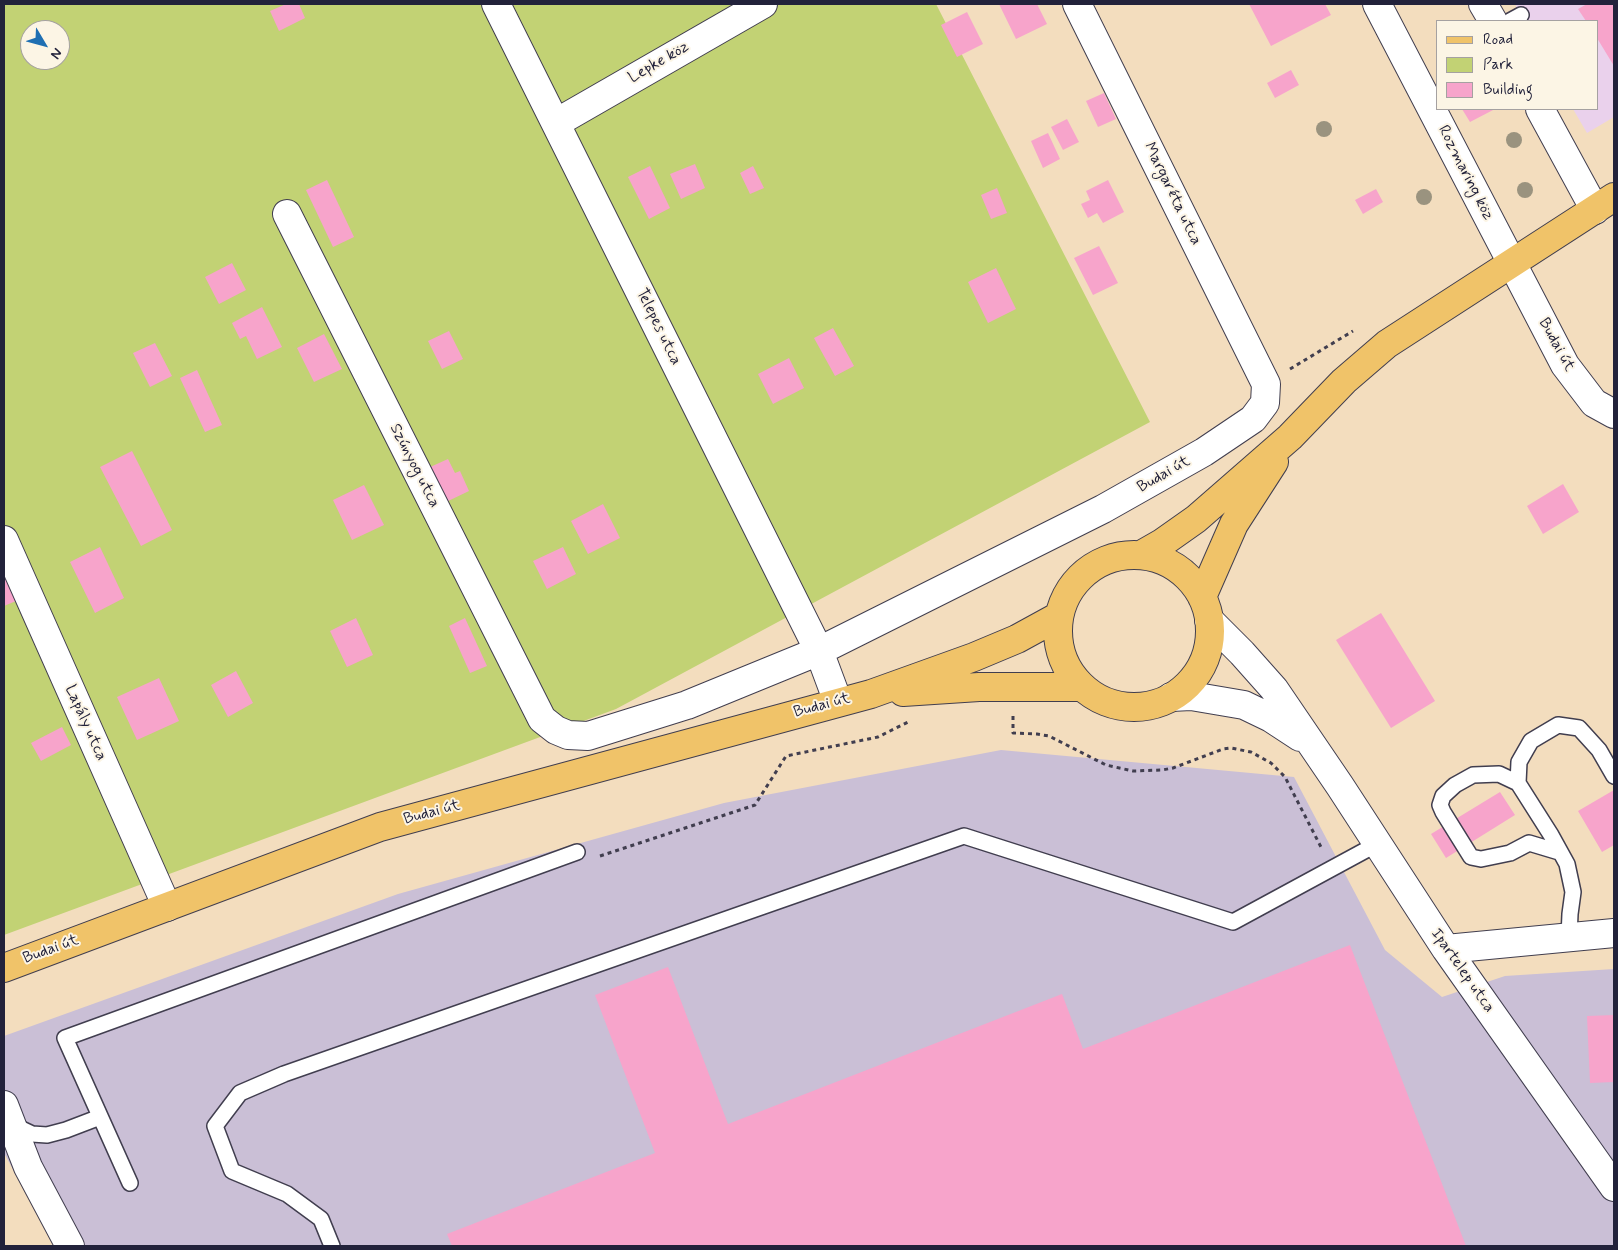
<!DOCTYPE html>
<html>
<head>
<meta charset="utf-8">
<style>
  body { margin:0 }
  #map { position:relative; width:1618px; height:1250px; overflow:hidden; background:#f3ddbe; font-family:Mynerve,sans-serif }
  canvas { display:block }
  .frame { position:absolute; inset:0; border:5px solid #22223b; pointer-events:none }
  .legend { position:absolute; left:1436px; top:20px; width:162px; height:90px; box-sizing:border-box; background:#fcf5e5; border:1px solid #a5a1a1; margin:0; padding:6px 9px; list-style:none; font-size:15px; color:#22223b }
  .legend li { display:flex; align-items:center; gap:10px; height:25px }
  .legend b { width:25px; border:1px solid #a5a1a1 }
  .north { position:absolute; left:20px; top:20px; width:50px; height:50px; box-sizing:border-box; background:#fcf5e5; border:1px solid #a5a1a1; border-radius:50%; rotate:127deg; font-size:14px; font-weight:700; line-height:20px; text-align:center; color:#22223b }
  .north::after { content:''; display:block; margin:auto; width:18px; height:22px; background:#1f6fb2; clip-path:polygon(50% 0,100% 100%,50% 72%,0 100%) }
</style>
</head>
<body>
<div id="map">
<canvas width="1618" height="1250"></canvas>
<div class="frame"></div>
<ul class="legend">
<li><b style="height:6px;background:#f0c369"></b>Road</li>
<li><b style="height:14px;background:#c2d274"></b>Park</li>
<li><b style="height:14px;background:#f7a4cb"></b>Building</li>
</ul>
<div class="north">N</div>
</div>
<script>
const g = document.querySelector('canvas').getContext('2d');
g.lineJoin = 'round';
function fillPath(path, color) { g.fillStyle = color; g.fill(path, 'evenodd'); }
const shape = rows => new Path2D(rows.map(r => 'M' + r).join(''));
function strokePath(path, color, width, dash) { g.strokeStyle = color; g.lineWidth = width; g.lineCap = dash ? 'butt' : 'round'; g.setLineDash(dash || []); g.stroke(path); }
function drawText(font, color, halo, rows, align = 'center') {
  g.font = font + ' Mynerve,sans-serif'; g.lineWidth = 4; g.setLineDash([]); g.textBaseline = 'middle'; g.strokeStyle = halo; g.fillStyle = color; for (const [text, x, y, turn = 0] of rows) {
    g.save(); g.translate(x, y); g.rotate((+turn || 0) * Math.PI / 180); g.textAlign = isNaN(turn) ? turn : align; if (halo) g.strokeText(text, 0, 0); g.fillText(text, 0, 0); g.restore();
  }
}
fillPath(shape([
  [1515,4,1614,4,1614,117,1587,133,1573,109,1597,109,1597,21,1524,21]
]), '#ead1ec');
fillPath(shape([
  [1001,750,1294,777,1385,950,1442,997,1505,976,1614,969,1614,1246,55,1246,4,1153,4,1036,398,894,724,803]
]), '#cabfd6');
fillPath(shape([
  [4,4,936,4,1150,422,616,709,4,935],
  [30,30,60,30,60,60,30,60]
]), '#c2d274');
fillPath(shape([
  [286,4,299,4,305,18,279,31,270,11],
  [999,4,1037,4,1047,24,1016,39],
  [1249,4,1325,4,1331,15,1271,46],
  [1587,4,1614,4,1614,66,1597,38,1597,21,1586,21,1578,9],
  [967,12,983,44,957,57,941,25],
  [1291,70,1299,85,1275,98,1267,83],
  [1104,93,1116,119,1098,127,1086,101],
  [1462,109,1495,109,1470,122],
  [1067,119,1079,142,1063,150,1051,127],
  [1048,133,1060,159,1043,168,1031,141],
  [695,164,705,188,681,199,670,174],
  [650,166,670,208,649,219,628,177],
  [753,166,764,188,750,194,740,173],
  [327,180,354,237,333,247,306,190],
  [1108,180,1124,212,1103,223,1097,213,1088,218,1081,204,1090,200,1086,191],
  [997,188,1007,213,991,219,981,195],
  [1376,189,1383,202,1363,214,1355,200],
  [1099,246,1118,283,1093,295,1074,258],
  [232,263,246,290,219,304,205,277],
  [996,268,1016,309,988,323,968,282],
  [262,307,282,347,257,359,246,336,240,339,232,323],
  [833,328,854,366,835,376,814,338],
  [449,331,463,359,442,369,428,341],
  [324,334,342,369,314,382,297,348],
  [155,343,172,376,150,387,133,353],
  [789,358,804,388,773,404,758,374],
  [197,370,222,425,205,432,180,378],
  [132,451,172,530,141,546,100,467],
  [448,459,455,473,460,471,469,491,444,503,428,468],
  [1563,484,1579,512,1543,534,1527,506],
  [364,485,384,525,352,540,333,500],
  [603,504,620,538,588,554,571,521],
  [100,547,124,598,95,613,70,562],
  [563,547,576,574,547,589,533,561],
  [6,579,16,601,4,606,4,580],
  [1381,613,1435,701,1391,728,1336,640],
  [356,618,373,655,347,667,330,631],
  [465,618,487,666,470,673,449,626],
  [236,671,253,703,228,717,211,685],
  [159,678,179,721,137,740,117,697],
  [62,727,71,745,41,761,31,743],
  [1614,790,1614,845,1602,852,1578,811],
  [1500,792,1515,815,1446,858,1431,834],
  [1350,945,1466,1246,452,1246,447,1234,655,1153,595,995,668,967,728,1124,1062,994,1083,1049],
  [1614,1015,1614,1082,1590,1083,1587,1016]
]), '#f7a4cb');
const lane = shape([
  [1510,21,1521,15],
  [1518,783,1519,762,1531,741,1558,725,1579,728,1599,750,1614,776],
  [1559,852,1529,843,1510,853,1481,859,1471,857,1443,812,1440,805,1443,796,1455,785,1473,775,1499,774,1518,783,1551,835,1567,864,1573,892,1570,914,1569,937],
  [13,1125,32,1134,47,1135,66,1130,100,1117],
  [130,1183,65,1038,577,852],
  [332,1246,321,1219,287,1194,232,1171,215,1126,240,1093,284,1074,964,836,1233,922,1377,844]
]);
const street = shape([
  [496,4,819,651,838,702],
  [1377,4,1565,365,1594,403,1614,414],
  [1483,4,1493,21],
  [1540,109,1595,210],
  [556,123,763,4],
  [287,214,542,719,556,730,568,735,588,736,687,705,819,651,1103,509,1204,452,1253,419,1265,403,1266,384,1077,4],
  [4,540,167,907],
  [1209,620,1242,653,1274,689,1340,786,1446,949,1614,1187],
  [1171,697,1191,696,1244,705,1271,718,1300,737],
  [1446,949,1614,933],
  [4,1105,28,1167,70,1246]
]);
const primary = shape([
  [1141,555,1162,543,1196,519,1290,437,1344,381,1387,344,1614,197],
  '1058 631a76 76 0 1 1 152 0a76 76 0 1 1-152 0Z',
  [1202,597,1234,524,1274,462],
  [903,692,979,687,1082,687],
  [4,968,380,827,871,694,974,657,1017,639,1059,616]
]);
strokePath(lane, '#413e4f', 18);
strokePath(street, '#413e4f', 30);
strokePath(primary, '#413e4f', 30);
strokePath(shape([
  [1290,369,1353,331],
  [1013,716,1013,733,1037,734,1049,736,1106,765,1133,771,1162,770,1173,768,1223,749,1231,748,1251,752,1271,763,1285,777,1322,849],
  [600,856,755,805,786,756,878,737,908,722]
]), '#413e4f', 3, [4, 4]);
strokePath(lane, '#fff', 15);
strokePath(street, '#fff', 28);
strokePath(primary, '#f0c369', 28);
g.fillStyle = '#9a937f';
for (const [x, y] of [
  [1324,129],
  [1514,140],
  [1525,190],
  [1424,197]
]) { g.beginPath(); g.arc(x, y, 8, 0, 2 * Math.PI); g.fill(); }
drawText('16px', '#22223b', '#fcf5e5', [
  ["Lepke köz",659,63,-30],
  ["Rozmaring köz",1465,173,63],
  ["Margaréta utca",1172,194,64],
  ["Telepes utca",658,327,64],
  ["Budai út",1556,345,61],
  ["Szúnyog utca",414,466,63],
  ["Budai út",1164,475,-30],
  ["Budai út",822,706,-15],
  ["Lapály utca",85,723,66],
  ["Budai út",432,813,-15],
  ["Budai út",51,950,-20],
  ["Ipartelep utca",1462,971,55]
]);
</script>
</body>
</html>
